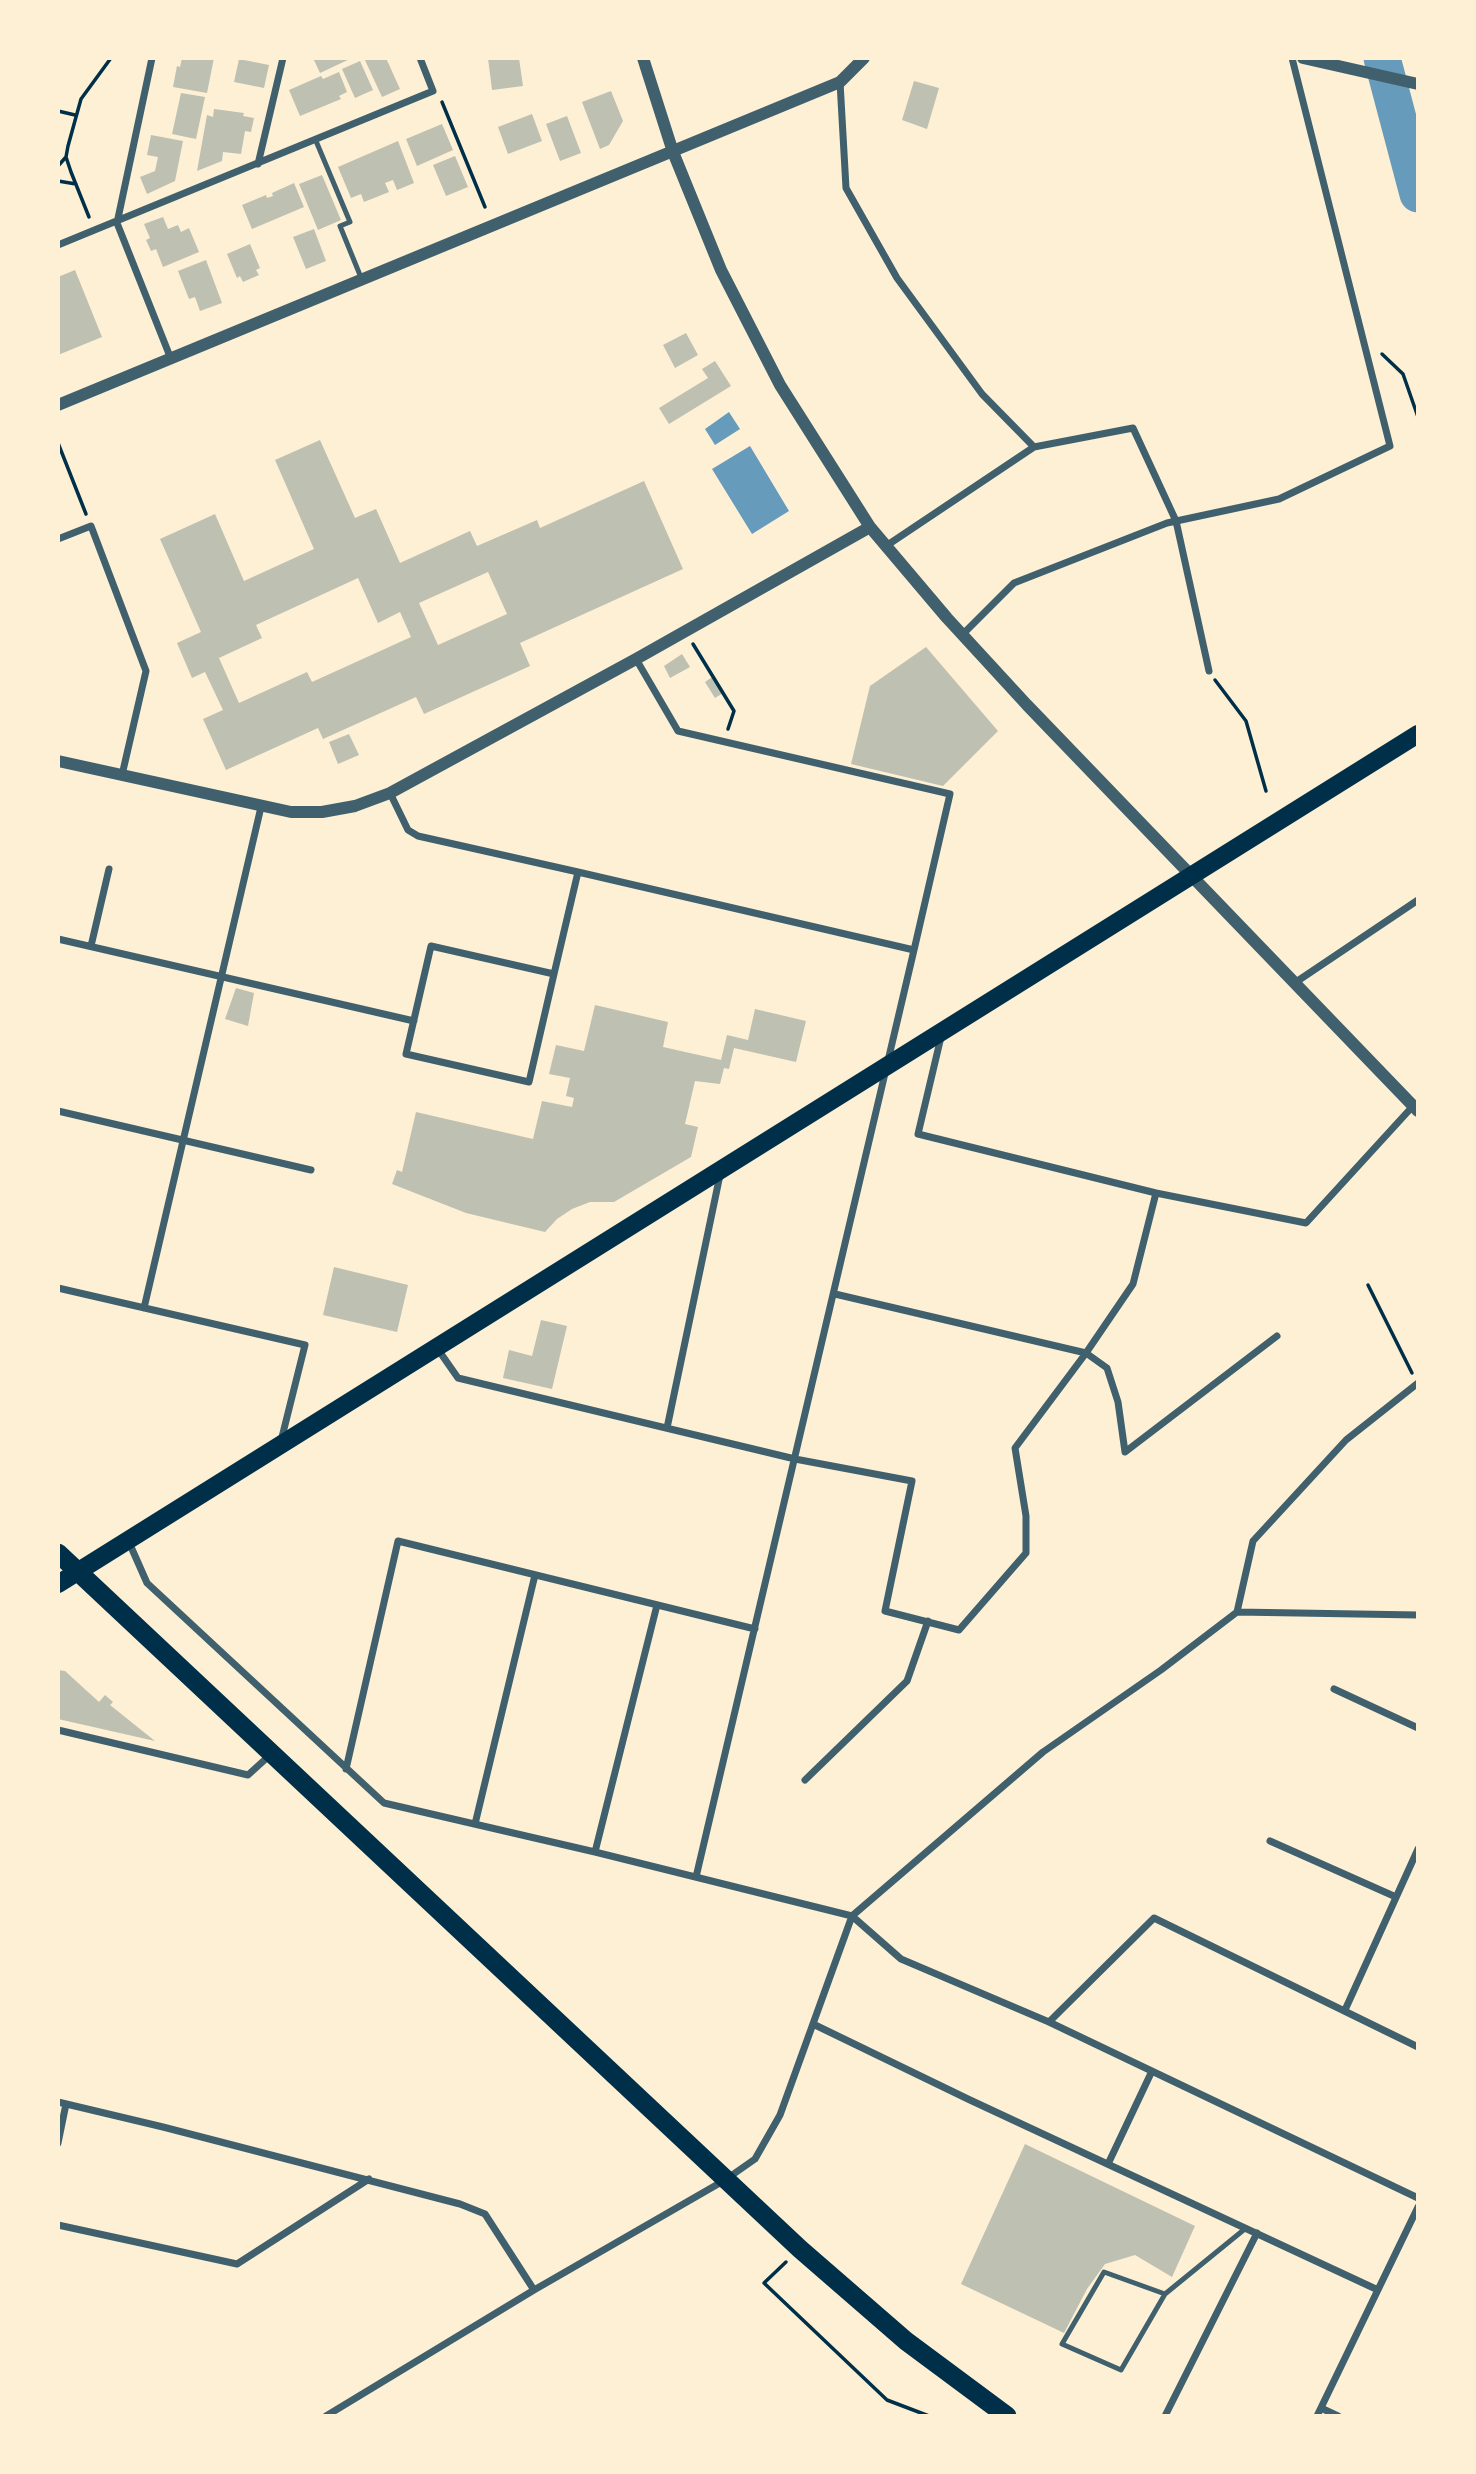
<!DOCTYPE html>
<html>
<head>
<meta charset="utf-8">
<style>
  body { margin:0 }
  #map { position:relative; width:1476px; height:2474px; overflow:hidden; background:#fdf0d5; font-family:Literata,serif }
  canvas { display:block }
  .frame { position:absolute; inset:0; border:60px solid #fdf0d5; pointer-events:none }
</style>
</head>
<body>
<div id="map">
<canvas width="1476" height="2474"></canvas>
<div class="frame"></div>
</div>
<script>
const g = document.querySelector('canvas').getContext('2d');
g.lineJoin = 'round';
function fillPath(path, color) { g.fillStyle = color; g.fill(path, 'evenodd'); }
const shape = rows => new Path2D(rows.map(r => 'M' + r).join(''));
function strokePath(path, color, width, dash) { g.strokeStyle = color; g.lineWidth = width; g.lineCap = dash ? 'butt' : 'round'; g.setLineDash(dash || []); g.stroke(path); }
fillPath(shape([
  [729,412,740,429,715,445,705,429],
  [750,446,789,511,752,534,712,469]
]), '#669bbc');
strokePath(shape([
  [1382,58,1418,194]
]), '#669bbc', 37);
fillPath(shape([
  [182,58,214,58,207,93,173,87,177,66,180,67],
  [313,58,352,58,320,73],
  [364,58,386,58,400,89,382,97],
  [488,58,519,58,523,86,492,90],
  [239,59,269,65,264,88,234,82],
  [360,61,373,90,355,98,342,69],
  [339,72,347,92,339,96,341,99,300,116,289,90,321,76,323,79],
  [914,81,939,88,927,129,902,120],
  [611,91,623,121,609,145,600,149,582,102],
  [181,93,205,97,196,139,172,134],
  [214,109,244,113,243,116,254,118,251,132,245,131,241,154,223,152,222,161,197,171,207,115,213,117],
  [532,114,542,141,508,154,498,127],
  [567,116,581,153,560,161,546,124],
  [442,124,453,150,417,166,406,139],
  [151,135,183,141,175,181,147,194,140,177,155,171,158,157,147,155],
  [398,141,414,183,397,190,393,180,385,183,389,192,364,202,361,194,351,198,338,167],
  [455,156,468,187,446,196,433,165],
  [322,175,341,220,318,230,299,184],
  [294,183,304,207,252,229,242,205,266,195,267,198,273,196,272,193],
  [163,217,168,229,178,225,181,232,189,228,199,252,163,267,156,249,151,251,146,240,150,238,144,224],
  [314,229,326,261,306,269,293,237],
  [250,244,260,268,256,270,259,275,243,282,240,276,237,278,227,254],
  [206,260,222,303,200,311,195,297,189,299,178,271],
  [75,270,102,337,58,355,58,277],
  [686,333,698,355,675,368,663,345],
  [715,361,731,386,669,424,659,408,708,378,702,369],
  [320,440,355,518,376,509,400,563,470,531,477,546,537,520,540,528,644,481,683,569,520,643,530,666,424,714,416,697,323,739,318,728,226,770,203,719,223,710,205,672,192,678,177,643,201,632,160,539,215,514,244,581,314,549,275,460],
  [488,572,507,614,438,645,419,603],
  [358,578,378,623,400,612,411,637,312,682,307,672,239,703,219,658,262,638,256,625],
  [926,647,998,731,943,786,851,764,870,686],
  [682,654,690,667,670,678,664,666],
  [714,676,723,693,715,698,705,682],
  [349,734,359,755,338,764,329,742],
  [236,988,254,993,248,1026,225,1019],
  [595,1005,668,1022,663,1047,721,1060,727,1035,748,1040,755,1009,806,1021,796,1062,734,1048,729,1069,724,1068,720,1084,695,1081,685,1124,698,1127,691,1157,614,1202,590,1202,572,1209,557,1219,545,1232,466,1213,392,1184,397,1170,402,1172,416,1112,533,1139,542,1101,572,1107,574,1098,566,1096,570,1078,549,1074,556,1045,584,1051],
  [334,1267,408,1285,397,1332,323,1315],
  [541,1320,567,1326,552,1389,503,1378,509,1350,532,1356],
  [58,1670,65,1671,99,1702,105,1695,113,1702,110,1705,155,1741,58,1719],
  [1025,2144,1195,2226,1172,2277,1135,2255,1105,2264,1087,2289,1064,2333,961,2284]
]), '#bec0b2');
strokePath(shape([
  [442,102,485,207],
  [58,111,75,115],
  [58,166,66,157],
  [58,181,76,184],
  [89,217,71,172,66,157,68,146,81,99,111,58],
  [1382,354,1403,374,1418,417],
  [58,443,86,514],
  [693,644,734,711,728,729],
  [1215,680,1246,721,1266,791],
  [1368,1285,1412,1373],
  [786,2262,764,2283,887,2400,929,2416]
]), '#003049', 3.5);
strokePath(shape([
  [316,141,350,222,340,226,362,280],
  [1165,2294,1121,2370,1062,2344,1104,2272,1165,2294,1246,2228]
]), '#3f606c', 5);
strokePath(shape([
  [152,58,117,223,171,359],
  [840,82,846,188,897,278,982,394,1034,447,1133,428,1176,521,1209,671],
  [258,164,283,58],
  [58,245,433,91,420,58],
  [58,539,91,526,146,671,122,775],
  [886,546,1034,447],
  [962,635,1014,583,1167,523,1279,499,1390,446,1292,58],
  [636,659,678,731,950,794,914,950],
  [390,793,408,830,418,836,578,872],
  [58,939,414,1021],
  [91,946,109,869],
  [554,974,529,1082,406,1054,431,946,554,974,578,872,914,950,696,1877],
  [1296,982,1418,900],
  [941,1037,918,1134,1156,1193],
  [58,1111,311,1170],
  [58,1288,305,1345,281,1441],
  [835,1294,1086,1353,1133,1284,1156,1193,1306,1223,1413,1106],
  [144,1308,261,807],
  [437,1348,458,1378,795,1459,912,1481,885,1611,959,1630,1026,1553,1026,1516,1015,1448,1086,1353,1107,1368,1118,1402,1125,1452,1277,1336],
  [667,1428,720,1175],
  [128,1540,147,1583,384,1803,595,1852,852,1916,901,1959,1049,2022,1418,2198],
  [1237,1612,1253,1541,1346,1440,1418,1383],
  [1334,1689,1418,1728],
  [58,1730,248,1775,270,1755],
  [346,1769,398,1541,755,1629],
  [805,1780,907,1681,928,1621],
  [475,1824,535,1575],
  [1270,1841,1396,1897],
  [595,1852,657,1605],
  [1345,2010,1418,1849],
  [1049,2022,1154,1918,1418,2047],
  [813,2024,970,2100,1378,2290],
  [58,2102,163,2127,460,2204,485,2214,534,2290],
  [58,2143,66,2104],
  [1108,2164,1152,2071],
  [58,2225,237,2264,369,2179],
  [1321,2408,1338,2416],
  [326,2416,534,2290,725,2180,755,2159,780,2115,852,1916,1043,1752,1161,1670,1237,1612,1418,1615],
  [1165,2416,1257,2233],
  [1317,2416,1418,2207]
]), '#3f606c', 7);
strokePath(shape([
  [643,58,673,152,721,270,780,385,870,527,947,618,1027,705,1418,1111],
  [1303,58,1418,84],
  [58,405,840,82,864,58],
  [58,761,291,812,322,812,355,806,390,793,636,659,870,527]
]), '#3f606c', 12);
strokePath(shape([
  [58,1584,1418,734]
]), '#003049', 18);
strokePath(shape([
  [58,1553,800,2249,906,2341,1007,2416]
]), '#003049', 19);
</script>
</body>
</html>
